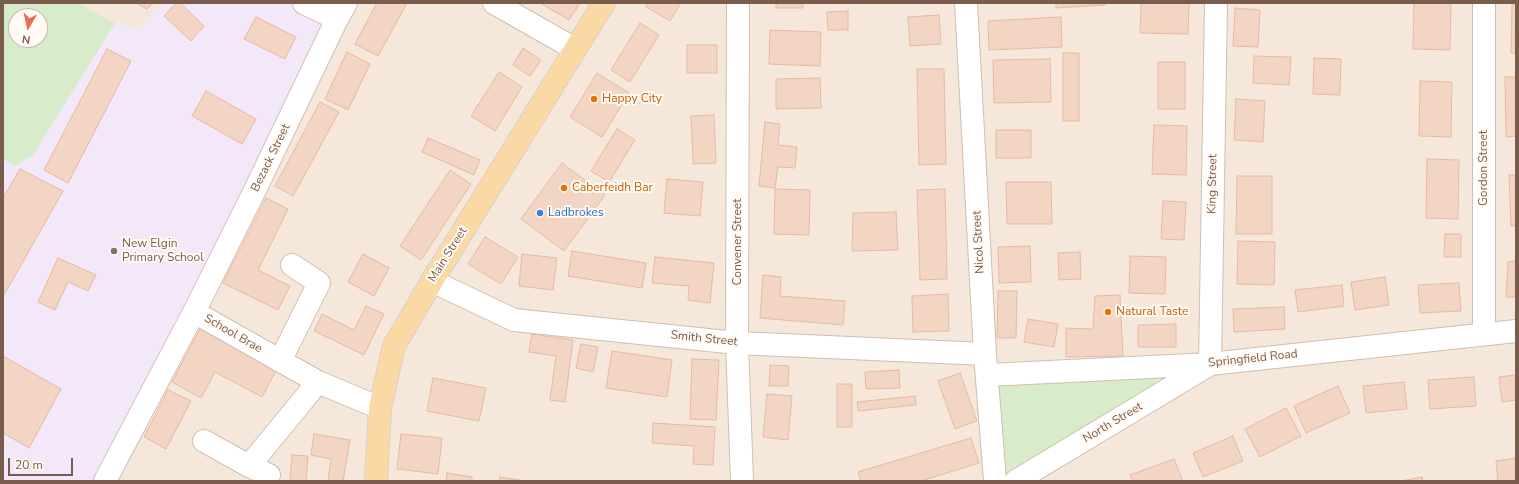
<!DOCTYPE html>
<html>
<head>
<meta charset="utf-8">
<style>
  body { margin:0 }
  #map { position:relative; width:1519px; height:484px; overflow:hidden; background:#fdf6ec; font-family:"Nunito Sans",sans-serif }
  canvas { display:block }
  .frame { position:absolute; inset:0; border:4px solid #7a5c4d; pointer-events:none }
  .north { position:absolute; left:8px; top:8px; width:40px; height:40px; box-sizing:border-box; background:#fffaf3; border:1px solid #cabbb1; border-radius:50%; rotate:189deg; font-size:11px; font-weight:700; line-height:16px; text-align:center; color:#7a5c4d }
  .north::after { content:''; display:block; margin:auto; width:14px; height:18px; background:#e76f51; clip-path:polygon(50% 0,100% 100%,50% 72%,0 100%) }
  .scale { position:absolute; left:8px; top:458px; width:65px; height:18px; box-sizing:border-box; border:2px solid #7a5c4d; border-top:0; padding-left:5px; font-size:12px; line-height:14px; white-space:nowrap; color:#7a5c4d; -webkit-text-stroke:3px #fffaf3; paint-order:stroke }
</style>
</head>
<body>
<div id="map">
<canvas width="1519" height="484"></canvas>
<div class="frame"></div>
<div class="north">N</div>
<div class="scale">20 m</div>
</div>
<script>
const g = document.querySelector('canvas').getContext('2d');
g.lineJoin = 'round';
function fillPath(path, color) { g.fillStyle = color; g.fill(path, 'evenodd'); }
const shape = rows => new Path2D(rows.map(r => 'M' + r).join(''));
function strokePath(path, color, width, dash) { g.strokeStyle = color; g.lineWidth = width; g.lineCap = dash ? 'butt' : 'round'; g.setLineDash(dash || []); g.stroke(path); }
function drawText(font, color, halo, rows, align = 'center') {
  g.font = font + ' "Nunito Sans",sans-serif'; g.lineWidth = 4; g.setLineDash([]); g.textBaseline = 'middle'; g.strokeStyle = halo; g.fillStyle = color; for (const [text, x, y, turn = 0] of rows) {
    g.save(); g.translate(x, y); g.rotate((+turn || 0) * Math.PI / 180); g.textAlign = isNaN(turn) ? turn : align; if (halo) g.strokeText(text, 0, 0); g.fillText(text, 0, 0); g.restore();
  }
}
fillPath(shape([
  [78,3,164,3,137,29,115,23],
  [304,3,1516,3,1516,481,105,481]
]), '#f5e8da');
fillPath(shape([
  [3,3,78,3,115,23,137,29,164,3,304,3,337,19,105,481,3,481],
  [16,16,40,16,40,40,16,40]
]), '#f3e8fa');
fillPath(shape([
  [3,3,78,3,115,23,33,155,15,166,3,159],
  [16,16,40,16,40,40,16,40],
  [1210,364,1016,481,995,481,988,375]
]), '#d8ecc9');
const building = shape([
  [136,3,153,3,147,9,136,3],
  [176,3,180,3,204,26,191,41,164,16,176,3],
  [377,3,407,3,378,56,355,44,377,3],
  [540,3,580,3,569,20,540,3],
  [648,3,681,3,670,21,646,7,648,3],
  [776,3,803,3,803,8,776,8,776,3],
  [1056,3,1105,3,1105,5,1056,8,1056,3],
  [1141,3,1189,3,1188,34,1140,33,1141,3],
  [1414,3,1451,3,1450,50,1413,49,1414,3],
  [1512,4,1516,4,1516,53,1511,53,1512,4],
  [1235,8,1260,10,1258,47,1233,46,1235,8],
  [848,11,848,30,828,30,827,12,848,11],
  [939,15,941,44,910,46,908,17,939,15],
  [256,17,296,37,285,59,244,39,256,17],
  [1061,17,1062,47,989,50,988,21,1061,17],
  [640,23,659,35,630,82,611,70,640,23],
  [770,30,821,32,820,66,769,64,770,30],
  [687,45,717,45,717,73,687,73,687,45],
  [523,48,541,60,530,76,513,65,523,48],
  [107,49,131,61,68,183,44,170,107,49],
  [347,52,370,64,348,110,325,99,347,52],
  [1063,53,1079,53,1079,121,1063,121,1063,53],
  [1254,56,1291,57,1289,85,1253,83,1254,56],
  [1314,58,1341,59,1340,95,1313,94,1314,58],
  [1050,59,1051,102,994,103,993,60,1050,59],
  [1158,62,1185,62,1185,109,1158,109,1158,62],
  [917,69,944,69,946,164,919,165,917,69],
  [499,72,522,87,495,131,471,116,499,72],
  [597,73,629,93,602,137,570,117,597,73],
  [1505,77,1516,77,1516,136,1506,137,1505,77],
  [820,78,821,108,776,109,776,79,820,78],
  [1420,81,1452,82,1451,137,1419,136,1420,81],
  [206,91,256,119,242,144,192,116,206,91],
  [1236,99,1265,101,1263,142,1234,140,1236,99],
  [320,102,339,112,293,196,275,186,320,102],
  [714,115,716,163,693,164,691,116,714,115],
  [765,122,780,124,778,145,797,147,795,168,778,167,775,188,759,186,765,122],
  [1154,125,1187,126,1186,175,1152,174,1154,125],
  [617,129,635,140,609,182,591,171,617,129],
  [996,130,1031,130,1031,158,996,158,996,130],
  [428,138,480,160,474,175,422,152,428,138],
  [1427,159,1459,160,1458,219,1426,218,1427,159],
  [562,163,605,195,564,251,521,219,562,163],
  [20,169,63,191,3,297,3,198,20,169],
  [450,170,471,184,421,260,400,246,450,170],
  [1509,175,1516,175,1516,226,1511,226,1509,175],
  [1237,176,1272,176,1272,234,1236,234,1237,176],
  [667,179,703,182,700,216,664,213,667,179],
  [1006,182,1051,182,1052,224,1007,224,1006,182],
  [775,189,810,190,809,235,774,234,775,189],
  [945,189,947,279,920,280,917,190,945,189],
  [266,198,288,209,258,270,290,286,278,310,223,283,266,198],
  [1163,201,1186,202,1184,240,1161,239,1163,201],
  [896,212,898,250,852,251,853,213,896,212],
  [1445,234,1461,234,1461,257,1444,257,1445,234],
  [485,237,518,257,501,284,468,264,485,237],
  [1238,241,1275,242,1274,285,1237,284,1238,241],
  [1030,246,1031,282,999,283,998,247,1030,246],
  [572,251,646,263,642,288,568,276,572,251],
  [1080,252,1081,279,1059,280,1058,253,1080,252],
  [363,254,389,268,374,296,348,282,363,254],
  [522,254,557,258,553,290,519,286,522,254],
  [1130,256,1166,257,1165,294,1129,293,1130,256],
  [655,257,714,263,710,303,688,300,689,286,652,283,655,257],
  [58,258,96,275,88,291,68,282,55,310,38,302,58,258],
  [1516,261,1516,297,1506,297,1508,262,1516,261],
  [763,275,781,277,780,296,845,301,843,325,760,318,763,275],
  [1385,277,1389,305,1355,310,1351,282,1385,277],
  [1459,283,1461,311,1420,313,1418,285,1459,283],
  [1342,285,1344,306,1298,312,1295,290,1342,285],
  [998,291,1017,291,1016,338,997,338,998,291],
  [948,294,949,331,913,332,912,296,948,294],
  [1120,295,1123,356,1066,357,1066,328,1093,329,1095,296,1120,295],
  [366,306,384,314,364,355,314,331,322,314,354,330,366,306],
  [1284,307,1285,329,1234,332,1233,309,1284,307],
  [1028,319,1058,324,1054,347,1024,342,1028,319],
  [1176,324,1176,347,1138,347,1138,325,1176,324],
  [200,329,277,369,262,397,215,372,201,398,172,382,200,329],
  [532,334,573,340,565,402,550,400,556,356,529,352,532,334],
  [581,344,598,347,593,372,576,368,581,344],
  [612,351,672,360,667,397,606,388,612,351],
  [3,356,61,389,29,448,3,433,3,356],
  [692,359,719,360,716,420,690,419,692,359],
  [770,365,789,366,788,386,769,386,770,365],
  [899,370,900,388,866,389,865,372,899,370],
  [960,373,977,421,955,429,938,381,960,373],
  [1516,375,1516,400,1502,402,1499,377,1516,375],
  [1474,377,1476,406,1430,409,1428,380,1474,377],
  [433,378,486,388,479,421,427,411,433,378],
  [1404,382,1407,409,1366,413,1363,386,1404,382],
  [837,384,852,384,852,427,837,427,837,384],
  [1338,386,1350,413,1306,433,1294,406,1338,386],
  [168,390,191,401,166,449,144,437,168,390],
  [767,394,792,396,788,440,763,437,767,394],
  [915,396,916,405,858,411,857,402,915,396],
  [1286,408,1301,436,1260,457,1245,429,1286,408],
  [653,423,715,427,713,465,693,464,694,446,652,443,653,423],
  [314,434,350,440,343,481,328,481,331,459,311,455,314,434],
  [401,434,442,438,438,474,397,469,401,434],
  [1233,436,1243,461,1203,477,1193,453,1233,436],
  [971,438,979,463,921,481,861,481,858,472,971,438],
  [292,455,308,456,306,481,290,481,292,455],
  [1516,458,1516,481,1498,481,1496,461,1516,458],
  [1174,459,1183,481,1133,481,1130,475,1174,459],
  [447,473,472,477,472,481,446,481,447,473],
  [500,477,526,481,499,481,500,477],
  [1422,477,1423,481,1401,481,1422,477]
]);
fillPath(building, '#f3d5c3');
strokePath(building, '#e6bba3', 1);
const minor = shape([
  [304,3,337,19],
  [494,3,575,49],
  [738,3,737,343,742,481],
  [966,3,985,354,995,481],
  [1484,3,1484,333],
  [432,281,514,320,737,343,985,354],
  [194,312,318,382,380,408],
  [280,361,319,283,292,265],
  [1210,364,1216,3],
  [988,375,1210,364,1516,331],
  [204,441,249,466],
  [269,475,249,466,318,382],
  [105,481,194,312,255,190,337,19,346,3],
  [1016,481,1207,366]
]);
const major = shape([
  [376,481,380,408,394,346,432,281,604,3]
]);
strokePath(minor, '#d1beb0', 24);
strokePath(major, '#dad1cd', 24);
strokePath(minor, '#fff', 22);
strokePath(major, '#fbd9a5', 22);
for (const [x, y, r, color] of [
  [594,99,4,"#e8710a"],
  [564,188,4,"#e8710a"],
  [540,213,4,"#3f7fe0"],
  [114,251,4,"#8d6e63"],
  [1108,312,4,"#e8710a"]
]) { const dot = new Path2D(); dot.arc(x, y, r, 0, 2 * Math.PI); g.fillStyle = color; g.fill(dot); strokePath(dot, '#fffaf3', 1.5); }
drawText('12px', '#c56008', '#fffaf3', [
  ["Happy City",602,99],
  ["Caberfeidh Bar",572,188],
  ["Natural Taste",1116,312]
], 'left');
drawText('12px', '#7a5c4d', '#fffaf3', [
  ["Bezack Street",271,158,-64],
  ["Gordon Street",1484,168,-90],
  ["King Street",1213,184,-89],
  ["Convener Street",738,242,-90],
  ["Nicol Street",979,242,-93],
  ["Main Street",448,255,-58],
  ["School Brae",233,334,30],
  ["Smith Street",704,339,6],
  ["Springfield Road",1253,359,-6],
  ["North Street",1113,423,-31]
]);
drawText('12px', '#366cbe', '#fffaf3', [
  ["Ladbrokes",548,213]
], 'left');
drawText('12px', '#785e54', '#fffaf3', [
  ["New Elgin",122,244],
  ["Primary School",122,258]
], 'left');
</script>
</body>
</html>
